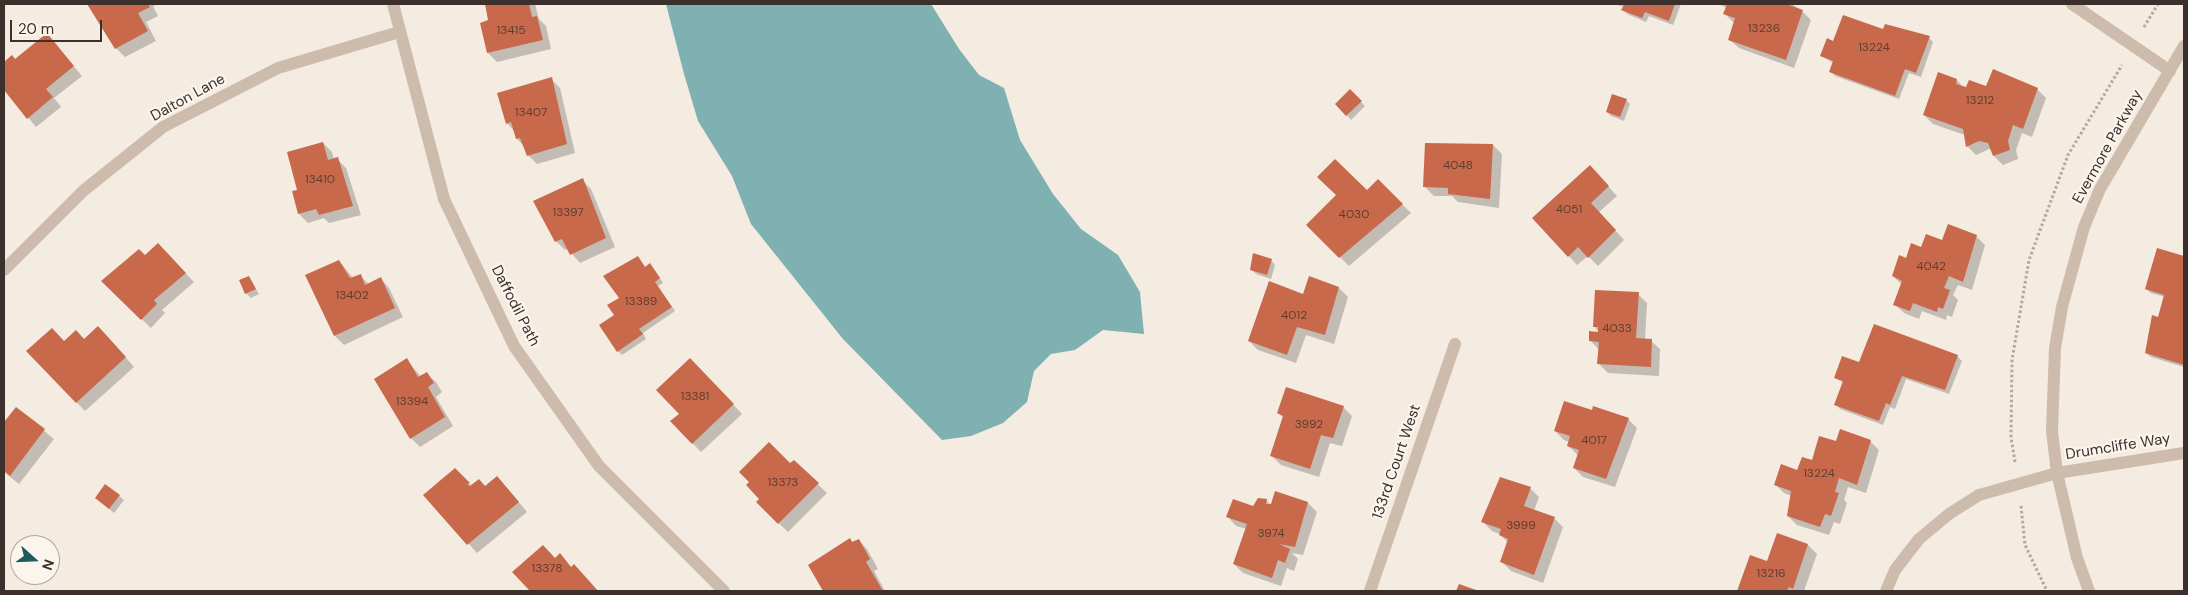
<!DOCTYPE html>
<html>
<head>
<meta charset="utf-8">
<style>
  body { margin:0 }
  #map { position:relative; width:2188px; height:595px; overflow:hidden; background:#f4ebe1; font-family:"DM Sans",sans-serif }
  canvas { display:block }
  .frame { position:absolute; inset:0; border:5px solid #3b302b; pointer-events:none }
  .north { position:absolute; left:10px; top:535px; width:50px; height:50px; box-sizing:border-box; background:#fbf5ee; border:1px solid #aea6a0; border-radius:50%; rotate:110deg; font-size:14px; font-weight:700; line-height:20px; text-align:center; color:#3b302b }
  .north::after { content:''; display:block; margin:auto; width:18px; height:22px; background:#1f5a5e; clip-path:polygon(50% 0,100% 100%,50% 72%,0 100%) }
  .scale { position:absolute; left:10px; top:20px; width:92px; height:22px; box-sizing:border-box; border:2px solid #3b302b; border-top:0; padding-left:6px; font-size:15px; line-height:18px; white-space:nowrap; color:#3b302b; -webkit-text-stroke:4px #fbf5ee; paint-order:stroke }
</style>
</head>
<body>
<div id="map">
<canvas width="2188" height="595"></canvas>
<div class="frame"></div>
<div class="north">N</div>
<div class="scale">20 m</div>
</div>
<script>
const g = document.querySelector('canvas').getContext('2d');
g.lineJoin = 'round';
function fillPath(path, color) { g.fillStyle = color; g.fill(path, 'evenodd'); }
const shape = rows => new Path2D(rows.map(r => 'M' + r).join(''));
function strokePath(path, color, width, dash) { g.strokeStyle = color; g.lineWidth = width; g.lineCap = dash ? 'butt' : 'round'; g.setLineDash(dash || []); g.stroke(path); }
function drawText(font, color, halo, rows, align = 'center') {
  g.font = font + ' "DM Sans",sans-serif'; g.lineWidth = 4.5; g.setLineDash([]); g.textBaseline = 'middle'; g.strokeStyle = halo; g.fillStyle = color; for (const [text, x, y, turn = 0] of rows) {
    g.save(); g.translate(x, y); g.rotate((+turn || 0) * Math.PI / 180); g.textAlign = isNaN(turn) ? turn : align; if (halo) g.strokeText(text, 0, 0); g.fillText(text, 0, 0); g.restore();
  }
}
fillPath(shape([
  [666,4,931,4,959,49,979,75,1004,88,1020,140,1053,194,1081,229,1118,255,1140,292,1144,334,1103,330,1075,350,1051,354,1034,371,1027,402,1003,423,971,436,942,440,843,339,751,224,732,176,698,121,684,74]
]), '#7fb0b2');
fillPath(shape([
  [89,4,159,4,153,6,158,16,146,22,156,41,125,57,116,48],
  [486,4,535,4,539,19,546,26,551,49,497,62,488,53,490,21],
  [1614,4,1681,4,1673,25,1649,16,1646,22,1627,14,1623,10,1624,7],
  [1719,4,1792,4,1802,11,1811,20,1794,68,1739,48,1730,40,1734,23,1725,14,1727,8],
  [1884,31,1929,38,1933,42,1921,77,1909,73,1899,99,1835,76,1831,71,1833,63,1822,56,1834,42],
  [47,35,82,76,54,98,61,107,36,127,4,88,4,64,12,57,15,61],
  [551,79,560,88,575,153,537,164,528,155,525,147,517,139,515,132,507,123],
  [1957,80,1964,88,2037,89,2046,98,2032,137,2022,133,2016,150,2018,159,2003,165,1994,156,1992,150,1989,149,1976,155,1967,146,1965,135,1933,124,1924,115],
  [1350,91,1365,106,1351,120,1337,104],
  [1626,100,1630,104,1624,121,1611,116,1607,112],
  [323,143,332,152,334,160,337,159,346,168,361,215,329,223,324,218,308,223,299,214,293,192,298,191],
  [1493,145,1502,154,1499,208,1458,202,1452,196,1434,196,1425,187],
  [1598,175,1617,196,1599,212,1624,240,1598,266,1588,256,1577,265,1569,256],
  [582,180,591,189,615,247,580,263,568,249,565,250,556,241],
  [1378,181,1411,213,1349,266,1308,225,1367,192],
  [1976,236,1985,245,1972,290,1958,285,1953,295,1958,300,1952,317,1947,315,1946,320,1922,311,1919,319,1904,313,1895,304,1902,285,1893,276,1906,259,1922,249,1943,242],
  [158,245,194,282,162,310,165,313,151,328,103,282,145,257],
  [2158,250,2184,258,2184,367,2151,357,2146,353,2165,297,2151,293,2146,289],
  [638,258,646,268,654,269,663,283,658,286,675,311,643,333,646,339,622,355,618,351,616,316,620,298],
  [1271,260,1275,265,1271,279,1256,274,1252,270],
  [339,261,353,278,360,276,369,284,381,279,389,288,403,317,344,345,335,336],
  [249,278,259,294,251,298,246,293],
  [1310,278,1339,288,1348,297,1334,344,1306,335,1296,363,1258,350,1249,341,1304,295],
  [1638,294,1647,303,1645,340,1651,341,1660,349,1659,376,1608,373,1599,364,1599,350,1590,340,1599,333,1595,327],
  [107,336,134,367,85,411,27,351,64,342],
  [1957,356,1962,361,1949,394,1906,379,1895,409,1890,407,1883,425,1840,409,1836,405,1844,383,1835,378,1860,364],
  [407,360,421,377,427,374,436,382,442,392,436,397,453,426,420,447,411,438],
  [699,368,742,414,701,452,672,422,681,414],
  [1343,407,1352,416,1342,446,1330,443,1319,477,1281,465,1272,456,1284,418,1278,413],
  [16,408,54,439,19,484,4,472,4,425],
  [1592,412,1628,419,1637,428,1615,487,1583,477,1574,468,1578,455,1568,446,1569,442,1564,440,1555,431],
  [1870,441,1879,450,1866,493,1848,487,1844,500,1847,503,1840,524,1834,522,1829,535,1797,525,1788,516,1792,496,1784,493,1775,484,1812,462,1837,443],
  [794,462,827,493,788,532,757,502],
  [455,470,472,486,506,487,527,512,477,553,425,495],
  [1530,488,1539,497,1534,511,1554,518,1563,527,1543,583,1511,571,1502,562,1508,543,1500,534,1492,531,1483,522],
  [119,496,124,500,114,513,101,502],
  [1266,500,1272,506,1308,503,1317,512,1303,555,1292,553,1298,559,1294,571,1287,568,1281,586,1243,573,1234,564,1247,529,1236,526,1228,517],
  [1778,535,1808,545,1817,554,1804,591,1738,591,1751,557,1768,563],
  [850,540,854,543,858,540,867,549,878,569,874,571,885,591,825,591,810,565],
  [560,555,572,568,583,574,598,591,529,591]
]), '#0003');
fillPath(shape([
  [87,4,148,4,150,7,138,13,148,31,115,49],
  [485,4,529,4,532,17,537,16,543,40,487,53,480,23,488,20],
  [1620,4,1675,4,1669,21,1645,12,1642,18,1621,10,1624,5],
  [1727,4,1786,4,1803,10,1786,60,1728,40,1735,18,1723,14],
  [1843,15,1883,29,1885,24,1930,36,1916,73,1905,69,1895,96,1829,72,1833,61,1820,56,1827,38,1833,41],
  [47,33,74,66,46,89,53,97,27,119,4,90,4,62,12,55,15,59],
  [1993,69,2038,88,2023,129,2013,125,2008,141,2010,150,1993,156,1988,143,1979,141,1966,147,1963,129,1923,115,1938,72,1957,79,1956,84,1966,87,1969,80,1986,86],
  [552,77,567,144,527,156,520,138,516,139,511,122,506,124,497,93],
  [1350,89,1362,101,1346,116,1335,104],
  [1612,94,1627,99,1620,117,1606,112],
  [323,142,328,160,338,157,353,206,319,215,316,209,298,214,292,191,297,190,287,152],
  [1425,143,1493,144,1490,199,1448,194,1448,188,1423,187],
  [1335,159,1367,190,1378,179,1403,204,1339,258,1306,225,1336,195,1317,177],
  [1590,165,1609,186,1591,203,1616,230,1588,258,1578,247,1568,257,1532,218],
  [583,178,606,238,570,255,562,239,555,242,533,201],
  [1948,224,1977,235,1963,282,1949,276,1944,288,1950,290,1943,309,1938,307,1937,312,1913,303,1910,311,1893,305,1902,281,1892,276,1899,255,1906,258,1911,243,1921,247,1926,234,1942,240],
  [158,243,186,273,154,300,157,304,141,320,101,281,139,249,145,255],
  [2157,248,2184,256,2184,365,2145,353,2152,315,2158,317,2164,295,2145,289],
  [1253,253,1272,259,1267,275,1250,270],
  [638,256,645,267,650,263,660,278,655,282,672,307,639,329,643,334,617,352,599,325,614,315,607,305,619,298,603,276],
  [339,260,350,278,361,274,365,285,381,277,395,308,334,336,305,275],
  [249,276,256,289,245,294,239,280],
  [1309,276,1339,287,1325,335,1297,327,1287,355,1248,341,1269,281,1303,294],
  [1595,290,1639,292,1636,338,1652,339,1651,367,1597,364,1599,342,1589,341,1589,331,1598,332,1598,327,1593,327],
  [1874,324,1958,355,1945,390,1902,376,1890,405,1886,403,1879,421,1834,405,1843,381,1834,378,1842,356,1859,362],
  [98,326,126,357,76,403,26,351,52,328,64,341,76,330,84,339],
  [407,358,418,377,427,372,434,383,428,387,445,417,410,439,374,379],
  [690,358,734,404,692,444,670,421,679,414,656,390],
  [1286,387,1344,406,1333,438,1321,435,1310,469,1270,456,1283,416,1277,413],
  [1564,401,1592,410,1593,406,1629,418,1606,479,1573,468,1579,450,1567,446,1570,436,1554,431],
  [16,407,45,429,10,476,4,471,4,422],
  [1840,429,1871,440,1857,485,1839,478,1835,492,1839,493,1831,516,1825,514,1820,527,1787,516,1791,491,1774,485,1781,464,1797,470,1802,457,1812,460,1819,436,1836,441],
  [769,442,790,463,794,460,819,483,778,524,756,502,759,499,746,485,749,482,739,472],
  [455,468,470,483,467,484,470,486,479,479,485,486,497,476,519,502,467,545,423,495],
  [1500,477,1531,487,1524,506,1555,517,1534,575,1500,562,1508,539,1499,535,1501,529,1481,522],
  [105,484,120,495,109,509,95,498],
  [1275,491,1308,502,1295,547,1279,544,1290,549,1285,563,1278,560,1272,578,1233,564,1247,524,1226,517,1233,499,1253,506,1258,498,1267,499,1266,504,1271,504],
  [1777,533,1808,544,1793,589,1789,587,1787,591,1737,591,1750,555,1767,561],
  [850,538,852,542,859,539,870,559,866,562,883,591,823,591,808,565],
  [543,545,555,558,560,553,571,567,574,564,598,591,527,591,529,590,512,572],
  [1459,584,1479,591,1456,591]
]), '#c8694b');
strokePath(shape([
  [2144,27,2158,4],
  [2015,462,2011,437,2012,360,2029,260,2068,155,2122,65],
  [2021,506,2025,545,2047,591]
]), '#b9a596', 3, [2.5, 2.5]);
strokePath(shape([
  [393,4,444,199,514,346,599,466,724,591],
  [2072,4,2170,71],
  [4,270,83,191,163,127,278,68,399,32],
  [1370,591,1455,344],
  [1886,591,1895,570,1919,539,1949,514,1979,495,2057,473,2184,453],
  [2089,591,2077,558,2057,473,2052,431,2055,348,2062,307,2084,227,2100,189,2184,46]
]), '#cdbbac', 12);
drawText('12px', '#5e3e33', null, [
  ["13236",1764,29],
  ["13415",511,31],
  ["13224",1874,48],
  ["13212",1980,101],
  ["13407",531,113],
  ["4048",1458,166],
  ["13410",320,180],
  ["4051",1569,210],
  ["13397",568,213],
  ["4030",1354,215],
  ["4042",1931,267],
  ["13402",352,296],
  ["13389",641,302],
  ["4012",1294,316],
  ["4033",1617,329],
  ["13381",695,397],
  ["13394",412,402],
  ["3992",1309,425],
  ["4017",1594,441],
  ["13224",1819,474],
  ["13373",783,483],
  ["3999",1521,526],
  ["3974",1271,534],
  ["13378",547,569],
  ["13216",1771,574]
]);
drawText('15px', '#3b302b', '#fbf5ee', [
  ["Dalton Lane",188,98,-29],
  ["Evermore Parkway",2108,147,-61],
  ["Daffodil Path",515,306,63],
  ["Drumcliffe Way",2118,447,-9],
  ["133rd Court West",1397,462,-71]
]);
</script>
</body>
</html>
